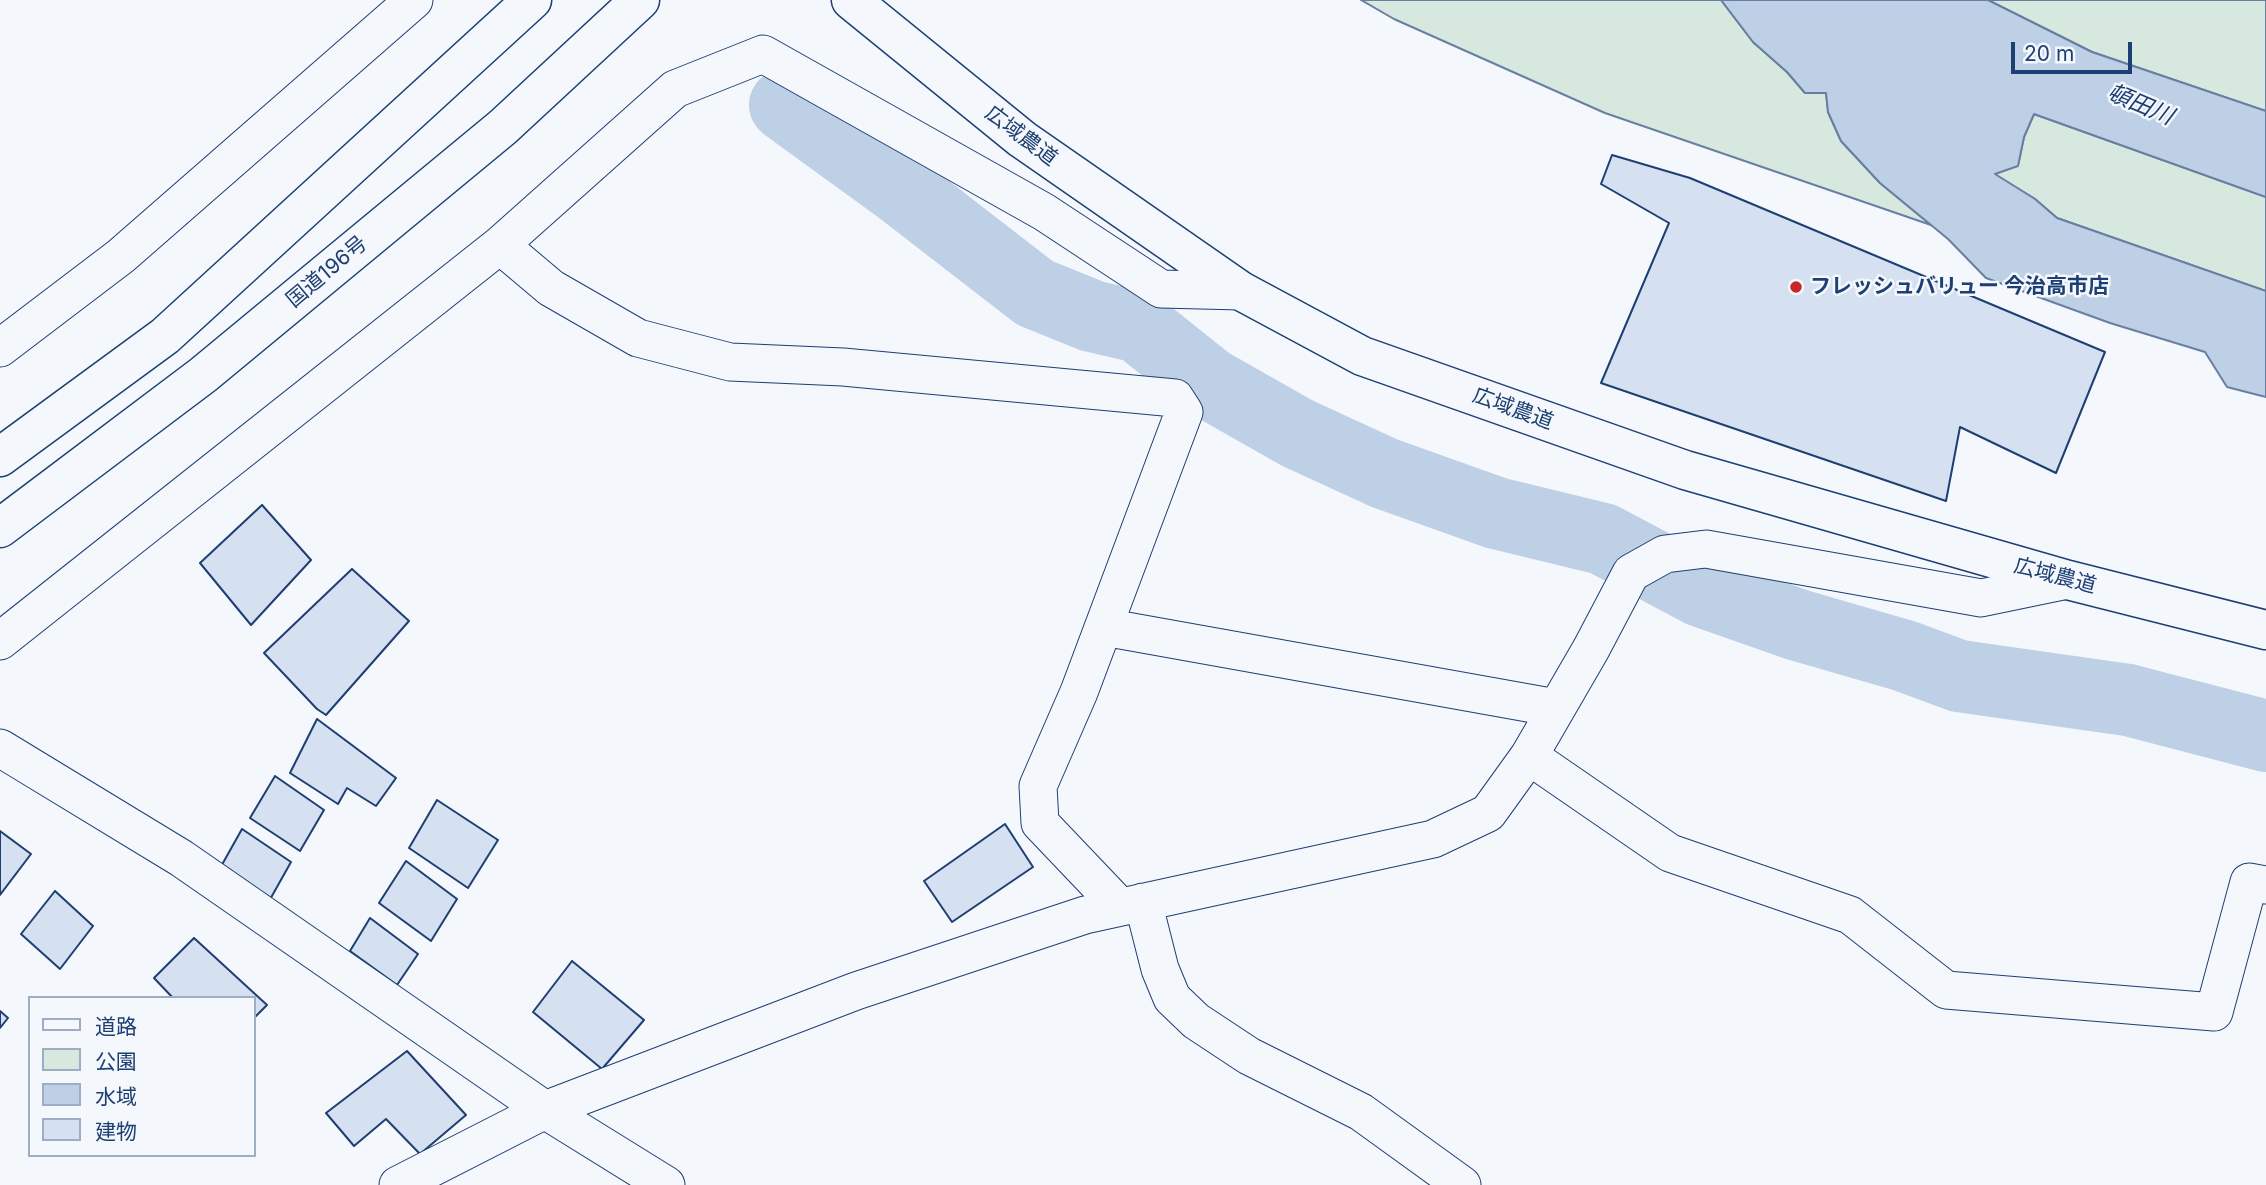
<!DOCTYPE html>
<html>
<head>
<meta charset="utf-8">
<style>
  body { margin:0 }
  #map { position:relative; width:2266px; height:1185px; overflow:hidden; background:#f4f7fb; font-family:Inter,"Noto Sans JP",sans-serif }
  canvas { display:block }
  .legend { position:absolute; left:28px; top:996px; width:228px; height:161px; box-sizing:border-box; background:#f4f7fb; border:2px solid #9eadc5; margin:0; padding:9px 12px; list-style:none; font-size:21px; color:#1d3f73 }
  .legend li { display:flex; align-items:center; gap:14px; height:35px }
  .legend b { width:35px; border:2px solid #9eadc5 }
  .scale { position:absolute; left:2011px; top:42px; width:121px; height:32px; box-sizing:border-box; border:4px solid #1d3f73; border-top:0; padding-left:9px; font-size:21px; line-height:24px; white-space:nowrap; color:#1d3f73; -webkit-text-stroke:5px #f4f7fb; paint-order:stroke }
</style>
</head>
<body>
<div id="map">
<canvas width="2266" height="1185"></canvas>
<ul class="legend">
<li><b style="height:9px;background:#f4f7fb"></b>道路</li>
<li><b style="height:19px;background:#d7e8df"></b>公園</li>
<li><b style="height:19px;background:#bed0e5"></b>水域</li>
<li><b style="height:19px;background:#d5e0f0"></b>建物</li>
</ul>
<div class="scale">20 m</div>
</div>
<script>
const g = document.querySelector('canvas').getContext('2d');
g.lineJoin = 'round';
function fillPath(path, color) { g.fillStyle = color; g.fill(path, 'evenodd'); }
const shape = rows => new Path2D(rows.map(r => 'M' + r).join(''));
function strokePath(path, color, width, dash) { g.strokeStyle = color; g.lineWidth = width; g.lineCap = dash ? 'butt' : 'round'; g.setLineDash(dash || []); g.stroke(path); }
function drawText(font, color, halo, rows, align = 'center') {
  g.font = font + ' Inter,"Noto Sans JP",sans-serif'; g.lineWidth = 5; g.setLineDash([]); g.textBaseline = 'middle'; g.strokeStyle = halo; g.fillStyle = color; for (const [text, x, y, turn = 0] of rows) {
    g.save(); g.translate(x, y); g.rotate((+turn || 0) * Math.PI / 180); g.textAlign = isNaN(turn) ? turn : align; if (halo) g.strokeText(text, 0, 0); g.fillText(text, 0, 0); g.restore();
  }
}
const green = shape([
  [1361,0,1721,0,1753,42,1787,72,1805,93,1826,92,1828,112,1841,141,1880,183,1931,225,1605,113,1394,19,1361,0],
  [1988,0,2266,0,2266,111,2092,52,1988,0],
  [2034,114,2266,197,2266,291,2057,218,2035,199,1994,174,2018,165,2024,137,2034,114]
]);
fillPath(green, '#d7e8df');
strokePath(green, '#687fa3', 2);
const water = shape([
  [1721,0,1988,0,2092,52,2266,111,2266,197,2034,114,2024,137,2018,166,1995,174,2035,199,2057,218,2266,291,2266,397,2227,387,2205,352,2110,323,1986,278,1948,239,1880,183,1841,141,1828,112,1826,93,1805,93,1787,72,1753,42,1721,0]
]);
fillPath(water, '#bed0e5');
strokePath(water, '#687fa3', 2);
strokePath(shape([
  [785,105,898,187,1035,293,1092,316,1139,327,1209,383,1297,433,1384,473,1496,513,1603,539,1701,591,1798,625,1905,656,1959,676,2128,700,2266,736]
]), '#bed0e5', 72);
const building = shape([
  [1612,155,1690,178,2105,352,2056,473,1960,427,1946,501,1601,383,1669,223,1601,184,1612,155],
  [262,505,311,560,251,625,200,563,262,505],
  [352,569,409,621,326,715,317,709,264,653,352,569],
  [317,719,396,778,376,806,347,788,338,804,290,773,317,719],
  [275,776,324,810,300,851,250,818,275,776],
  [437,800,498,840,468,888,409,848,437,800],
  [1005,824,1033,867,952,922,924,881,1005,824],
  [242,829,291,862,268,903,219,870,242,829],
  [0,831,31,854,0,895,0,831],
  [406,861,457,899,431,941,379,903,406,861],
  [55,891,93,926,60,969,21,934,55,891],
  [370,918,418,954,397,985,350,951,370,918],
  [194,938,267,1005,254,1018,254,998,173,998,154,978,194,938],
  [572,961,644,1020,602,1069,533,1012,572,961],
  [0,1011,8,1018,0,1028,0,1011],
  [407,1051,466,1115,420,1154,386,1119,354,1146,326,1113,407,1051]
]);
fillPath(building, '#d5e0f0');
strokePath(building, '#1d3f73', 2);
const minor = shape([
  [500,245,551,288,638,338,730,362,843,367,1175,398,1184,412,1079,692,1038,786,1040,823,1120,907],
  [0,348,121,256,414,0],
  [1104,627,1556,708],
  [0,641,500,245,675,89,763,54,1044,212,1161,289,1241,291],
  [0,748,181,858,545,1110,666,1185],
  [1529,756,1670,853,1850,915,1946,990,2214,1012,2249,882,2266,885],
  [1143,902,1160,969,1172,998,1196,1021,1249,1056,1361,1112,1462,1185],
  [398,1185,545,1110,856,991,1085,915,1433,839,1488,813,1529,756,1591,649,1631,573,1665,554,1706,549,1981,598,2068,580]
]);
const tertiary = shape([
  [851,0,1022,139,1241,291,1362,356,1685,470,2068,580,2266,630]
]);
const trunk = shape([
  [0,457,165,336,532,0],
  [0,528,203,375,503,127,640,0]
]);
strokePath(minor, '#1d3f73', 39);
strokePath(tertiary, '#1d3f73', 41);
strokePath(trunk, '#1d3f73', 41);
strokePath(minor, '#f4f7fb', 37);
strokePath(tertiary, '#f4f7fb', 38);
strokePath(trunk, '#f4f7fb', 38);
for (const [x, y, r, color] of [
  [1796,287,7,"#c62828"]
]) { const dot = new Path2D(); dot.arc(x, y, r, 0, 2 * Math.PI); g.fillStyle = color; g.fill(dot); strokePath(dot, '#f4f7fb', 2.5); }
drawText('21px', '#1d3f73', '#f4f7fb', [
  ["広域農道",1021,136,37],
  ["国道196号",327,272,-40],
  ["広域農道",1513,409,20],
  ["広域農道",2055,576,15]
]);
drawText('bold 21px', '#1d3f73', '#f4f7fb', [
  ["フレッシュバリュー 今治高市店",1810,287]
], 'left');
drawText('italic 23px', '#1d3f73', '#f4f7fb', [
  ["頓田川",2140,105,23]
]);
</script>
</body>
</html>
